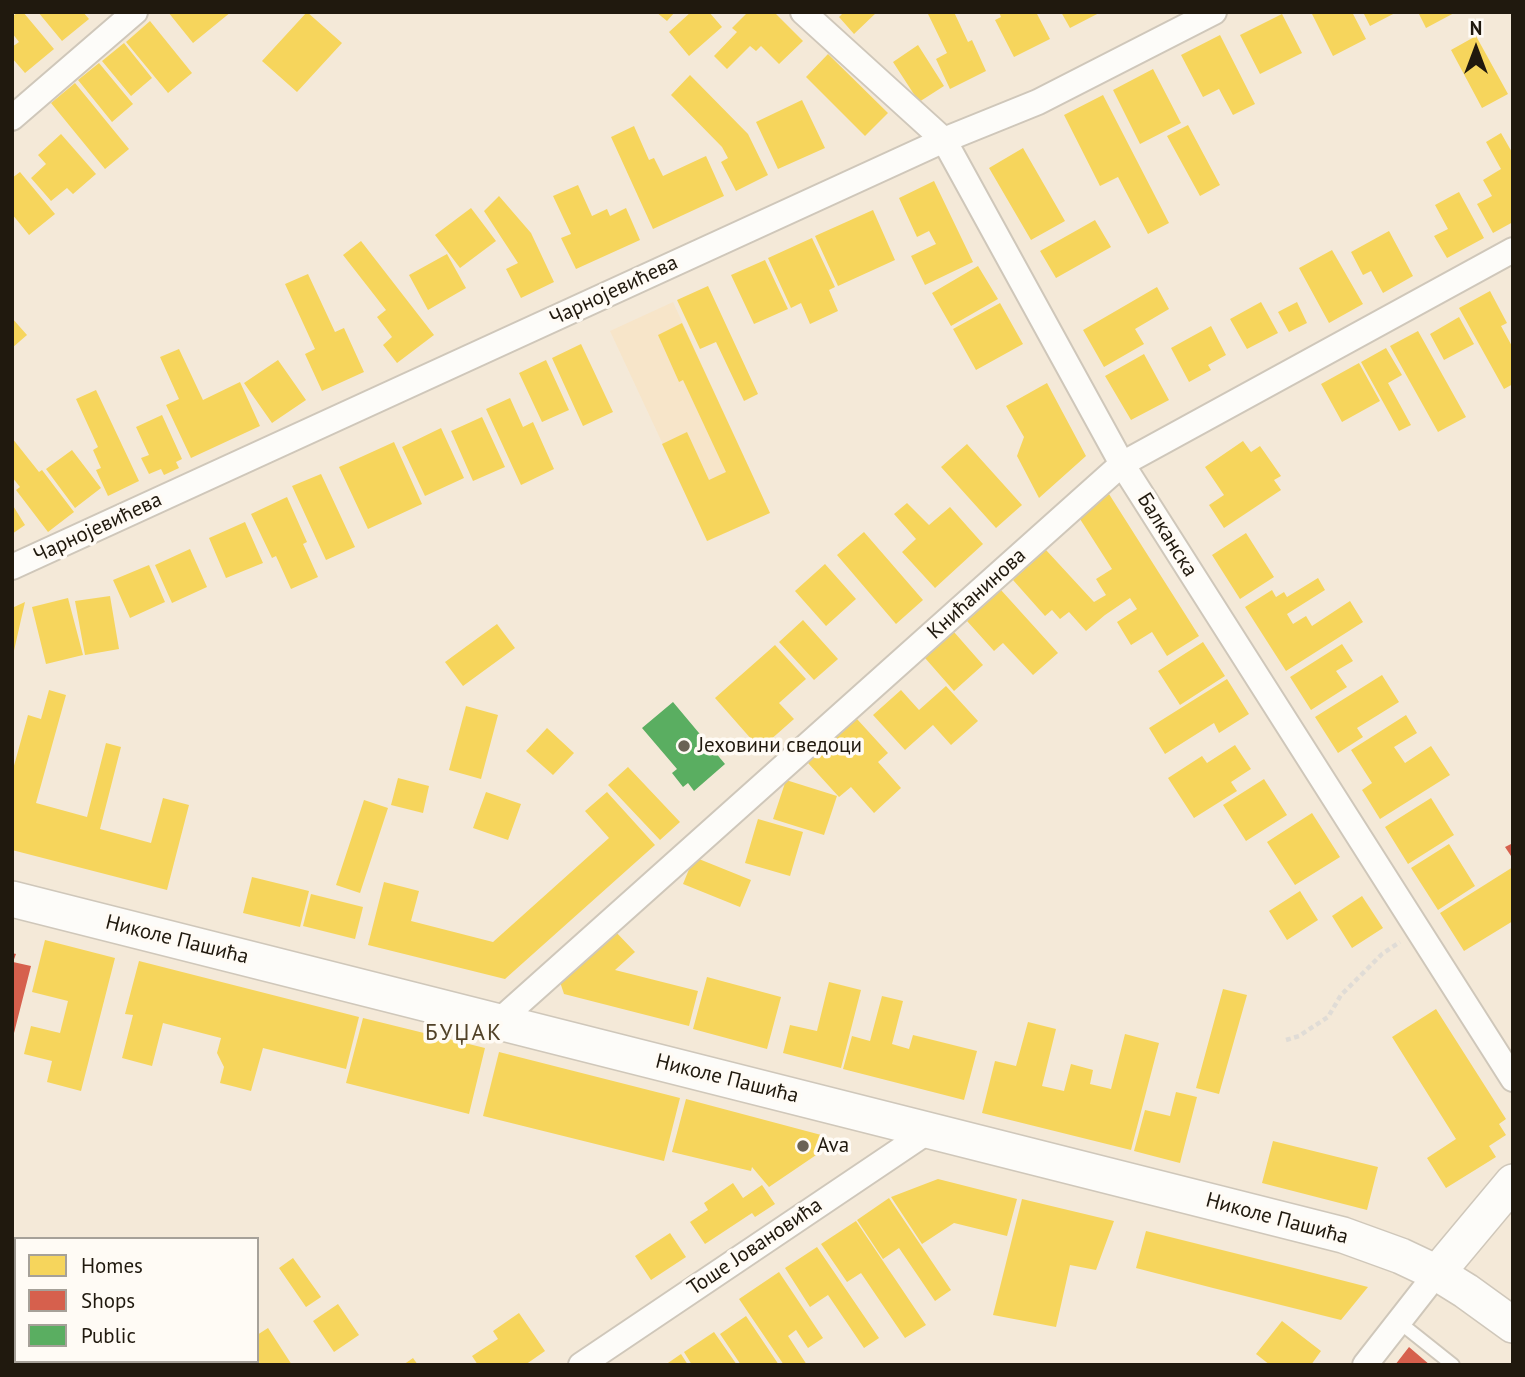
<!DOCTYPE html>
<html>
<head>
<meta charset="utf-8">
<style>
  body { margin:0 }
  #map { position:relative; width:1525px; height:1377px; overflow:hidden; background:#f4e9d8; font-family:"PT Sans",sans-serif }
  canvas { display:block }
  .frame { position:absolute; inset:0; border:14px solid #20190e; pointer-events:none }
  .legend { position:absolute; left:14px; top:1237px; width:245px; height:126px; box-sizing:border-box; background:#fffbf5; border:2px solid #a6a199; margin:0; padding:9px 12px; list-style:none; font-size:21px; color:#20190e }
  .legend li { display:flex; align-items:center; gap:14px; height:35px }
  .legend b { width:35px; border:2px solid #a6a199 }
  .north { position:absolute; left:1441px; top:14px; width:70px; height:70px; -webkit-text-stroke:5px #fffbf5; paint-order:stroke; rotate:0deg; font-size:19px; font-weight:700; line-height:28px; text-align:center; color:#20190e }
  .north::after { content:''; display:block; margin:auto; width:24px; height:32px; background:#20190e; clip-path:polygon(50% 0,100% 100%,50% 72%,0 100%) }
</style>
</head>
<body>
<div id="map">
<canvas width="1525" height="1377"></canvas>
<div class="frame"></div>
<ul class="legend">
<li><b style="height:19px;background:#f6d55c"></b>Homes</li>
<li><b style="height:19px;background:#d6604d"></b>Shops</li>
<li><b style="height:19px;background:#5aae61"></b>Public</li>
</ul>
<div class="north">N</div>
</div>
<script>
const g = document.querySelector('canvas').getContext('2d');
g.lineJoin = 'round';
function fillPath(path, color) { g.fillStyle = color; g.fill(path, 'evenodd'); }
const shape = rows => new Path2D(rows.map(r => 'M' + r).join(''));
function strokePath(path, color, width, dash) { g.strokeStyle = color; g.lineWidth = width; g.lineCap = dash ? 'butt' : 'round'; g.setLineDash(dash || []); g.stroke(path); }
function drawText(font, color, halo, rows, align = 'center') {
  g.font = font + ' "PT Sans",sans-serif'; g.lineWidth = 7; g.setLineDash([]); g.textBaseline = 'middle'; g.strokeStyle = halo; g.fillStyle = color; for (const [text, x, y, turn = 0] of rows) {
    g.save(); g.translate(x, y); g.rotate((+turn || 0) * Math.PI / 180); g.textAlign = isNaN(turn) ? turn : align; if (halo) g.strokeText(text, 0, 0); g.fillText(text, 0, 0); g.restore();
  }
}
fillPath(shape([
  [673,302,770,513,708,541,610,331]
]), '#f7e5c9');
fillPath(shape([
  [18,12,23,12,54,49,25,73,12,58,12,47,19,42,12,33,12,17],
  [38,12,83,12,89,19,62,41],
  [168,12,231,12,193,43],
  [307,12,342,43,297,92,262,61],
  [656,12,675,12,667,21],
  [691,12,709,12,722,27,689,56,669,32],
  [748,12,774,12,803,41,779,64,761,46,756,51,750,46,727,69,714,56,737,32,732,28],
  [844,12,877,12,854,34,839,17],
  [932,12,954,12,968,42,972,40,986,71,950,89,936,59,947,53,928,14],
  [999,12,1036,12,1050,39,1014,57,995,20,1001,17],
  [1061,12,1101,12,1070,28],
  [1311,12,1352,12,1366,39,1333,56],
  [1363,12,1397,12,1370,26],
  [1418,12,1456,12,1426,28],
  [1282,14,1302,53,1260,74,1240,35],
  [150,21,192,73,168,93,126,42],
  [1220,35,1255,104,1233,115,1219,89,1203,97,1181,55],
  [1476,36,1508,94,1482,108,1451,50],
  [124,43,152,78,131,96,102,61],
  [918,45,944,86,919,102,893,62],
  [828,54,888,113,865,136,806,77],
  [99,63,133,104,112,122,78,80],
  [1153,69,1181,123,1140,144,1113,90],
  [690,75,748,134,768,175,736,191,721,162,728,158,722,147,671,95],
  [75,83,129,149,105,169,51,103],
  [1103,95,1169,223,1148,234,1118,177,1100,186,1064,115],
  [802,100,825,148,778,169,756,122],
  [1188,125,1220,185,1200,196,1167,136],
  [634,126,649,160,654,158,663,176,706,156,724,196,653,229,611,137],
  [1501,133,1513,154,1513,222,1493,233,1477,204,1492,196,1483,180,1501,169,1486,142],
  [61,134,96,174,73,194,67,188,51,201,31,178,46,164,38,155],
  [1023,148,1065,221,1031,240,989,168],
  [20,172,55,214,29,235,12,214,12,178],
  [934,181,973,262,925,285,911,256,936,244,929,231,917,237,899,198],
  [578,185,592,216,607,209,610,216,626,208,640,240,576,269,561,238,571,234,553,196],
  [1459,192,1484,238,1447,258,1434,236,1448,229,1435,205],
  [499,196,531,233,554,282,521,298,506,269,518,263,484,211],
  [471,208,496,241,460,268,435,235],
  [873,210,895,260,838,286,815,236],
  [1095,220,1111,247,1056,278,1040,251],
  [1389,231,1413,276,1383,293,1371,271,1363,275,1351,252],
  [812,238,835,287,829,290,838,311,810,324,801,303,791,308,768,258],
  [361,241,434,335,397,363,383,345,392,337,377,317,386,310,343,255],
  [1332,250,1363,304,1329,323,1299,268],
  [447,254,466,288,428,310,409,275],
  [765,260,788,309,754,324,731,275],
  [978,266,998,299,951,326,932,293],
  [308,274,335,332,344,328,364,372,322,391,305,354,315,349,285,284],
  [708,286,758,394,744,401,716,342,700,349,677,300],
  [1157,287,1169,309,1135,329,1144,344,1104,367,1083,330],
  [1490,291,1507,323,1501,326,1513,348,1513,384,1504,389,1459,308],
  [1261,302,1278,333,1247,349,1230,319],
  [1297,302,1307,323,1289,332,1278,312],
  [1000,303,1023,344,976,370,953,329],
  [1459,317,1474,344,1444,360,1430,334],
  [12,318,27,335,12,348],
  [682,323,770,513,707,541,662,444,687,432,709,480,726,472,683,380,679,382,658,335],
  [1211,326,1226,355,1208,365,1211,370,1189,382,1171,348],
  [1418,331,1466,417,1438,432,1390,346],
  [581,344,613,412,583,426,552,358],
  [1386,348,1402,375,1388,383,1411,425,1399,431,1361,362],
  [179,349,203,400,240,382,260,426,191,458,166,405,179,399,160,357],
  [1144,354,1169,400,1131,420,1105,376],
  [278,360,306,400,272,423,244,383],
  [546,360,569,410,542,422,519,373],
  [1359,363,1380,401,1342,422,1321,384],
  [1047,383,1086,456,1039,498,1017,456,1024,437,1006,406],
  [96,390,139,481,108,496,96,470,101,468,93,450,98,447,76,399],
  [510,398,523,427,533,422,554,469,521,485,486,409],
  [162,415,182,459,176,462,179,468,164,475,161,469,149,474,141,458,149,455,136,427],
  [482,417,505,467,473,481,451,431],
  [441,428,464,478,425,496,402,447],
  [12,438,39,472,42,470,74,512,48,532,16,490,20,487,12,477],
  [1243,441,1251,452,1260,446,1281,476,1274,480,1281,490,1224,528,1209,505,1224,495,1205,467],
  [394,442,422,504,368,529,339,467],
  [967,444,1022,505,996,528,941,467],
  [72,450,101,488,75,508,46,469],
  [321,474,355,547,326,560,292,486],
  [1109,494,1199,636,1167,656,1152,632,1131,645,1117,622,1137,609,1130,598,1105,615,1086,631,1069,612,1060,619,1052,610,1045,616,1013,580,1046,550,1094,602,1106,595,1096,579,1112,569,1080,519],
  [287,497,307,542,303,544,318,577,291,589,276,556,272,558,251,514],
  [907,503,929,525,950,507,983,544,935,588,902,552,916,539,894,514],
  [12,504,25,525,12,534],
  [245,522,263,563,226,578,209,538],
  [864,532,923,600,896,624,837,555],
  [1246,533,1274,577,1240,599,1212,555],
  [190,549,207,587,172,603,155,565],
  [825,564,856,599,826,626,795,591],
  [149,565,165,602,130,618,113,580],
  [1318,578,1325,590,1287,614,1293,624,1306,616,1312,626,1350,601,1363,622,1286,671,1245,607,1272,590,1276,597,1284,592,1287,597],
  [1001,590,1058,653,1033,675,1003,643,994,651,967,621],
  [110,596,119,649,85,655,75,601],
  [68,598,83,655,46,664,32,607],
  [25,602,13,655,12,655,12,608],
  [803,620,838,659,814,680,779,642],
  [497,624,515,648,463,686,445,662],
  [954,632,983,665,954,691,925,658],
  [1203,642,1225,676,1180,705,1158,671],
  [1342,644,1353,661,1336,671,1347,687,1311,710,1290,677],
  [775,645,806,679,779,703,794,719,760,749,715,698],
  [1382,675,1399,702,1357,728,1363,737,1338,753,1315,717],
  [1227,679,1249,714,1219,733,1214,723,1165,754,1149,728],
  [946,686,978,721,951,745,933,725,905,750,873,715,901,690,919,710],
  [49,690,66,695,36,803,87,817,106,743,121,747,100,829,151,843,163,798,189,805,167,890,12,850,12,773,28,715,41,719],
  [466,706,498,715,481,779,449,770],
  [1406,715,1417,733,1394,747,1405,763,1431,746,1450,775,1380,819,1362,790,1372,783,1351,750],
  [857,719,888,753,878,762,901,788,874,813,851,787,839,797,808,763],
  [547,728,574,753,553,775,526,751],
  [1235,745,1251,769,1231,782,1237,791,1194,818,1168,778,1202,756,1207,763],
  [628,767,680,822,660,840,608,785],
  [398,778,429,786,423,813,391,805],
  [1264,779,1287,815,1246,841,1223,805],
  [786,780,837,796,824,835,773,819],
  [486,792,521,804,508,840,473,828],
  [607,792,655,845,505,979,368,945,384,882,419,891,411,921,493,942,609,838,585,811],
  [1431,798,1454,835,1408,864,1385,827],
  [364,800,388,808,360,893,336,885],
  [1312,813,1340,857,1295,885,1267,842],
  [758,819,803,832,790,876,745,863],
  [1449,844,1475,886,1438,910,1411,868],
  [694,857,751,880,740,907,683,884],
  [1513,867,1513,921,1464,951,1440,913],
  [252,877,309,891,300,927,243,913],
  [1300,891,1318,920,1287,940,1269,911],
  [311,894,363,907,355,939,303,926],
  [1362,896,1383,928,1352,948,1332,916],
  [614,930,635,952,615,970,698,991,689,1026,564,994,559,979],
  [45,940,115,958,81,1091,47,1082,52,1061,24,1054,31,1026,60,1033,68,1001,32,992],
  [139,961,359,1017,346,1069,263,1048,251,1091,236,1087,220,1083,224,1067,217,1053,221,1038,163,1023,152,1066,122,1058,133,1015,125,1014],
  [707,977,781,997,767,1049,693,1029],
  [829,982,861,990,841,1068,783,1053,790,1025,817,1031],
  [1223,989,1247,995,1219,1094,1196,1088],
  [882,996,903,1001,892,1044,909,1049,913,1035,977,1051,964,1100,843,1069,852,1036,870,1041],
  [1436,1009,1506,1119,1499,1124,1506,1135,1489,1146,1496,1157,1446,1188,1427,1158,1456,1139,1392,1037],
  [363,1018,485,1048,469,1114,346,1083],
  [1028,1022,1056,1029,1042,1086,1064,1091,1071,1064,1093,1070,1090,1084,1111,1089,1125,1034,1159,1043,1131,1150,982,1113,995,1061,1016,1066],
  [499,1052,680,1098,664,1161,483,1116],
  [1176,1092,1197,1097,1180,1163,1134,1151,1145,1110,1170,1116],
  [686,1099,825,1136,825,1149,769,1187,752,1167,751,1171,672,1152],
  [1273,1141,1378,1167,1367,1210,1262,1183],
  [938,1179,1017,1199,1007,1236,954,1223,922,1244,891,1197],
  [733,1183,743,1198,762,1185,775,1204,755,1217,752,1213,705,1244,690,1222,708,1210,704,1203],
  [889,1198,951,1290,935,1301,899,1248,883,1259,857,1220],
  [1022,1199,1114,1221,1096,1270,1070,1265,1056,1327,993,1315],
  [856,1221,926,1325,905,1338,861,1273,847,1282,821,1244],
  [1146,1231,1294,1268,1368,1287,1341,1320,1213,1288,1136,1268],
  [670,1233,686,1257,651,1280,635,1256],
  [817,1247,879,1338,864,1348,828,1295,810,1307,785,1268],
  [293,1258,321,1297,306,1307,279,1268],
  [779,1272,823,1338,808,1348,796,1330,788,1336,807,1365,784,1365,739,1299],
  [338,1304,359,1335,334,1352,313,1321],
  [519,1313,545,1351,525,1365,478,1365,472,1356,498,1339,493,1331],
  [746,1316,779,1365,741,1365,720,1334],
  [1282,1321,1321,1351,1311,1365,1270,1365,1256,1354],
  [268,1328,292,1365,255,1365,252,1361,257,1361,257,1335],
  [714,1332,737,1365,692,1365,684,1352],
  [12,1346,16,1351,16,1361,23,1361,24,1363,22,1365,12,1365],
  [681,1354,688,1365,665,1365],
  [413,1358,418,1365,403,1365]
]), '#f6d55c');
fillPath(shape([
  [1513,843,1513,859,1505,847],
  [12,953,16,954,13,962,31,966,13,1037],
  [1409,1347,1430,1365,1395,1365]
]), '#d6604d');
fillPath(shape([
  [673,702,725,764,694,791,688,783,683,787,672,773,677,769,642,728]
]), '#5aae61');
const lane = shape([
  [1399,1322,1453,1365]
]);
const street = shape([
  [803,12,944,140,1122,464,1513,1079],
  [12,118,135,12],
  [12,567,944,140,1038,102,1214,12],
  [499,1021,1122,464,1513,250],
  [581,1365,930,1130],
  [1365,1365,1437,1273]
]);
const secondary = shape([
  [12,899,1343,1235,1401,1256,1437,1273,1466,1291,1513,1325],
  [1437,1273,1513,1182]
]);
strokePath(lane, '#cfc7ba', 16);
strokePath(street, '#cfc7ba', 28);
strokePath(secondary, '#cfc7ba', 38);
strokePath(shape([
  [1286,1040,1299,1036,1328,1017,1341,995,1382,954,1400,942]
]), '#e0dcd6', 4.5, [5, 3.5]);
strokePath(lane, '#fdfcf9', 12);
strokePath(street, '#fdfcf9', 24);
strokePath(secondary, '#fdfcf9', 35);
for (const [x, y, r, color] of [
  [684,746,7,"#6a6255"],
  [803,1146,7,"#6a6255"]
]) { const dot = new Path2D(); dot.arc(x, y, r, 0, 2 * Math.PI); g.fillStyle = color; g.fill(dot); strokePath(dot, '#fffbf5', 2.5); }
drawText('21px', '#20190e', '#fffbf5', [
  ["Чарнојевићева",614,291,-25],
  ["Чарнојевићева",98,528,-25],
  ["Балканска",1167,535,58],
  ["Книћанинова",977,594,-42],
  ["Николе Пашића",177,940,14],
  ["Николе Пашића",727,1079,14],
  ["Николе Пашића",1277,1219,15],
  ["Тоше Јовановића",755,1247,-34]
]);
drawText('21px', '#20190e', '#fffbf5', [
  ["Јеховини сведоци",698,746],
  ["Ava",817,1146]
], 'left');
g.letterSpacing = '2px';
drawText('23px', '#514127', '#fffbf5', [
  ["БУЏАК",464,1033]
]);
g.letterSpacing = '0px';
</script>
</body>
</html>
